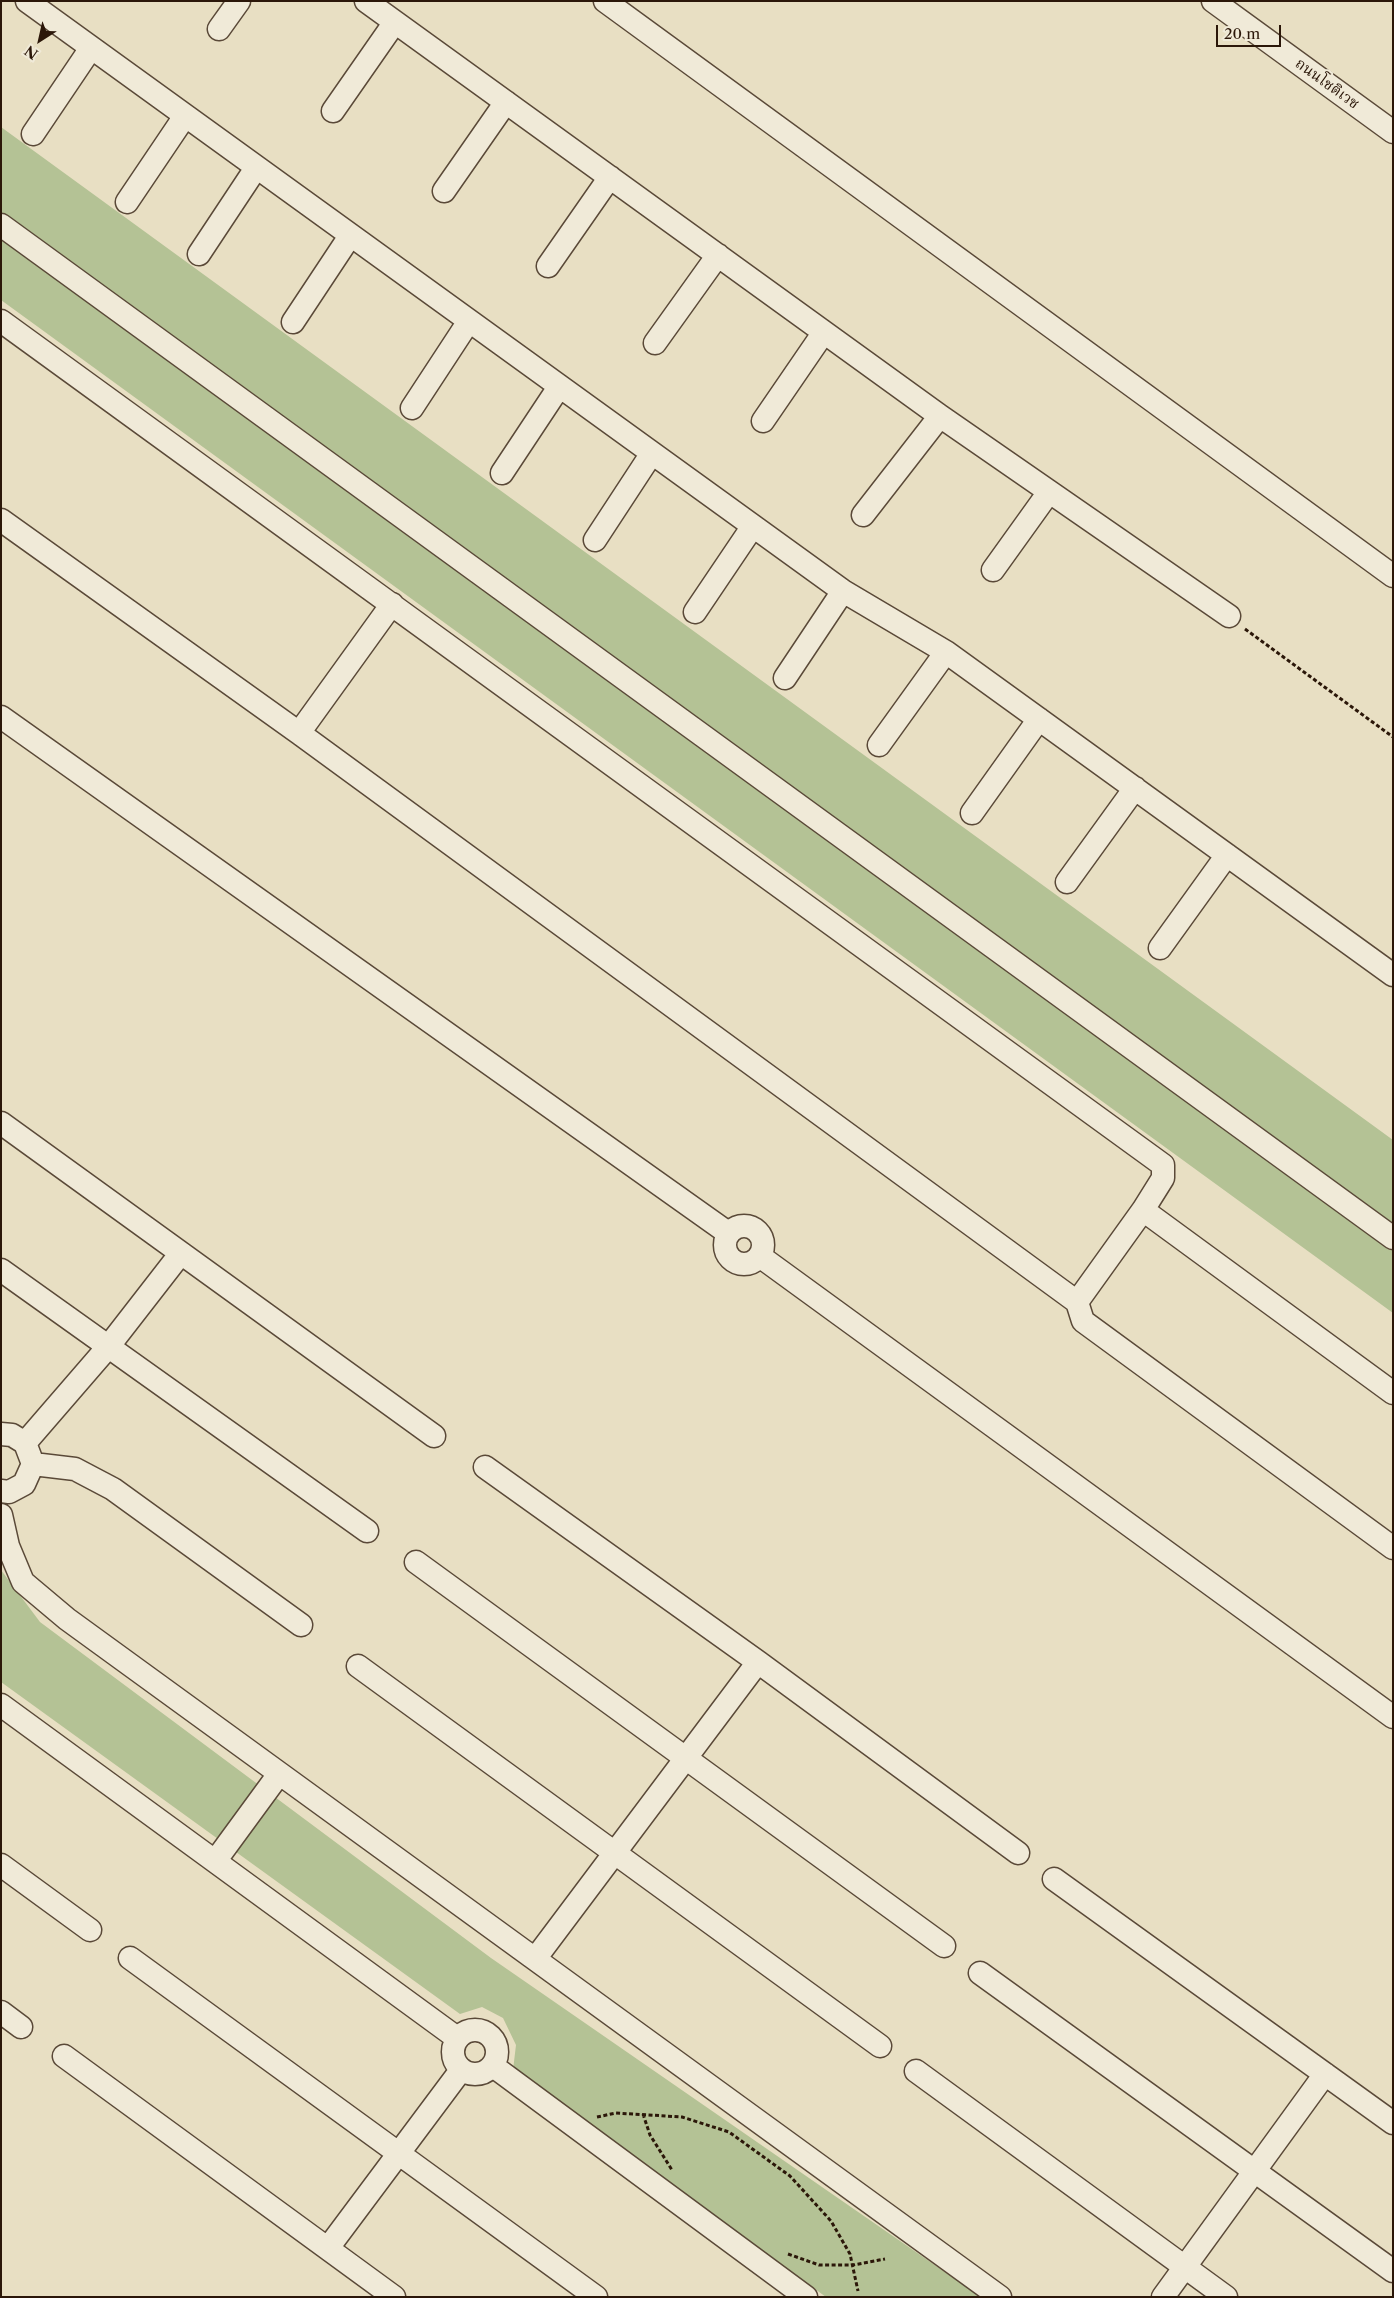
<!DOCTYPE html>
<html>
<head>
<meta charset="utf-8">
<style>
  body { margin:0 }
  #map { position:relative; width:1394px; height:2298px; overflow:hidden; background:#e8dfc3; font-family:"Libre Caslon Text",serif }
  canvas { display:block }
  .frame { position:absolute; inset:0; border:2px solid #2b1709; pointer-events:none }
  .north { position:absolute; left:15px; top:15px; width:50px; height:50px; -webkit-text-stroke:4px #f0ead8; paint-order:stroke; rotate:215deg; font-size:14px; font-weight:700; line-height:20px; text-align:center; color:#2b1709 }
  .north::after { content:''; display:block; margin:auto; width:18px; height:22px; background:#2b1709; clip-path:polygon(50% 0,100% 100%,50% 72%,0 100%) }
  .scale { position:absolute; left:1216px; top:25px; width:65px; height:22px; box-sizing:border-box; border:2px solid #2b1709; border-top:0; padding-left:6px; font-size:15px; line-height:18px; white-space:nowrap; color:#2b1709; -webkit-text-stroke:4px #f0ead8; paint-order:stroke }
</style>
</head>
<body>
<div id="map">
<canvas width="1394" height="2298"></canvas>
<div class="frame"></div>
<div class="north">N</div>
<div class="scale">20 m</div>
</div>
<script>
const g = document.querySelector('canvas').getContext('2d');
g.lineJoin = 'round';
function fillPath(path, color) { g.fillStyle = color; g.fill(path, 'evenodd'); }
const shape = rows => new Path2D(rows.map(r => 'M' + r).join(''));
function strokePath(path, color, width, dash) { g.strokeStyle = color; g.lineWidth = width; g.lineCap = dash ? 'butt' : 'round'; g.setLineDash(dash || []); g.stroke(path); }
function drawText(font, color, halo, rows, align = 'center') {
  g.font = font + ' "Libre Caslon Text","Noto Serif Thai",serif'; g.lineWidth = 4; g.setLineDash([]); g.textBaseline = 'middle'; g.strokeStyle = halo; g.fillStyle = color; for (const [text, x, y, turn = 0] of rows) {
    g.save(); g.translate(x, y); g.rotate((+turn || 0) * Math.PI / 180); g.textAlign = isNaN(turn) ? turn : align; if (halo) g.strokeText(text, 0, 0); g.fillText(text, 0, 0); g.restore();
  }
}
fillPath(shape([
  [1,127,1393,1140,1393,1313,1,300],
  [1,1570,40,1622,491,1958,981,2297,826,2297,513,2070,516,2045,503,2018,482,2007,460,2014,1,1682]
]), '#b4c295');
const street = shape([
  [27,1,843,591,946,652,1393,975],
  [366,1,940,416,1229,616],
  [605,1,1393,576],
  [1213,1,1393,132],
  [219,29,239,1],
  [333,111,395,22],
  [33,134,91,48],
  [444,191,506,102],
  [127,202,185,116],
  [1,225,1393,1238],
  [199,254,256,168],
  [548,266,610,177],
  [1,321,1163,1165,1163,1178,1143,1210,1077,1302],
  [293,322,350,236],
  [655,343,718,255],
  [412,408,469,321],
  [763,421,824,332],
  [502,473,559,387],
  [863,515,940,416],
  [1,520,299,733,1077,1302,1083,1321,1393,1548],
  [595,540,652,453],
  [993,570,1049,492],
  [695,612,753,526],
  [785,678,843,591],
  [1,717,728,1233],
  [299,733,392,604],
  [879,745,946,652],
  [972,813,1039,719],
  [1067,882,1135,788],
  [1160,948,1227,855],
  [1,1123,434,1436],
  [1143,1210,1393,1393],
  '725 1245a19 19 0 1 1 38 0a19 19 0 1 1-38 0Z',
  [761,1257,1393,1717],
  [1,1270,367,1531],
  [1,1434,12,1435,25,1443,33,1464,24,1484,9,1492,1,1491],
  [25,1443,108,1347,181,1253],
  [33,1464,75,1469,113,1489,301,1625],
  [485,1467,758,1662,1018,1853],
  [1,1515,8,1546,23,1582,67,1619,1000,2297],
  [416,1562,944,1946],
  [358,1666,880,2046],
  [1,1705,457,2038],
  [216,1860,279,1774],
  [1,1865,90,1930],
  [1054,1879,1393,2123],
  [130,1958,596,2297],
  [535,1959,758,1662],
  [980,1973,1393,2271],
  [1,2012,21,2027],
  '453 2052a22 22 0 1 1 44 0a22 22 0 1 1-44 0Z',
  [64,2056,394,2297],
  [493,2066,806,2297],
  [916,2071,1226,2297],
  [328,2248,461,2070],
  [1163,2297,1325,2074]
]);
strokePath(street, '#5a4938', 25);
strokePath(shape([
  [1245,629,1393,737],
  [643,2114,650,2135,672,2170],
  [597,2117,616,2113,682,2117,729,2132,790,2176,831,2221,850,2254,858,2291],
  [788,2254,819,2265,853,2265,885,2259]
]), '#2b1709', 3, [4, 2.5]);
strokePath(street, '#f0ead8', 22);
drawText('15px', '#2b1709', '#f0ead8', [
  ["ถนนโชติเวช",1327,84,36]
]);
</script>
</body>
</html>
